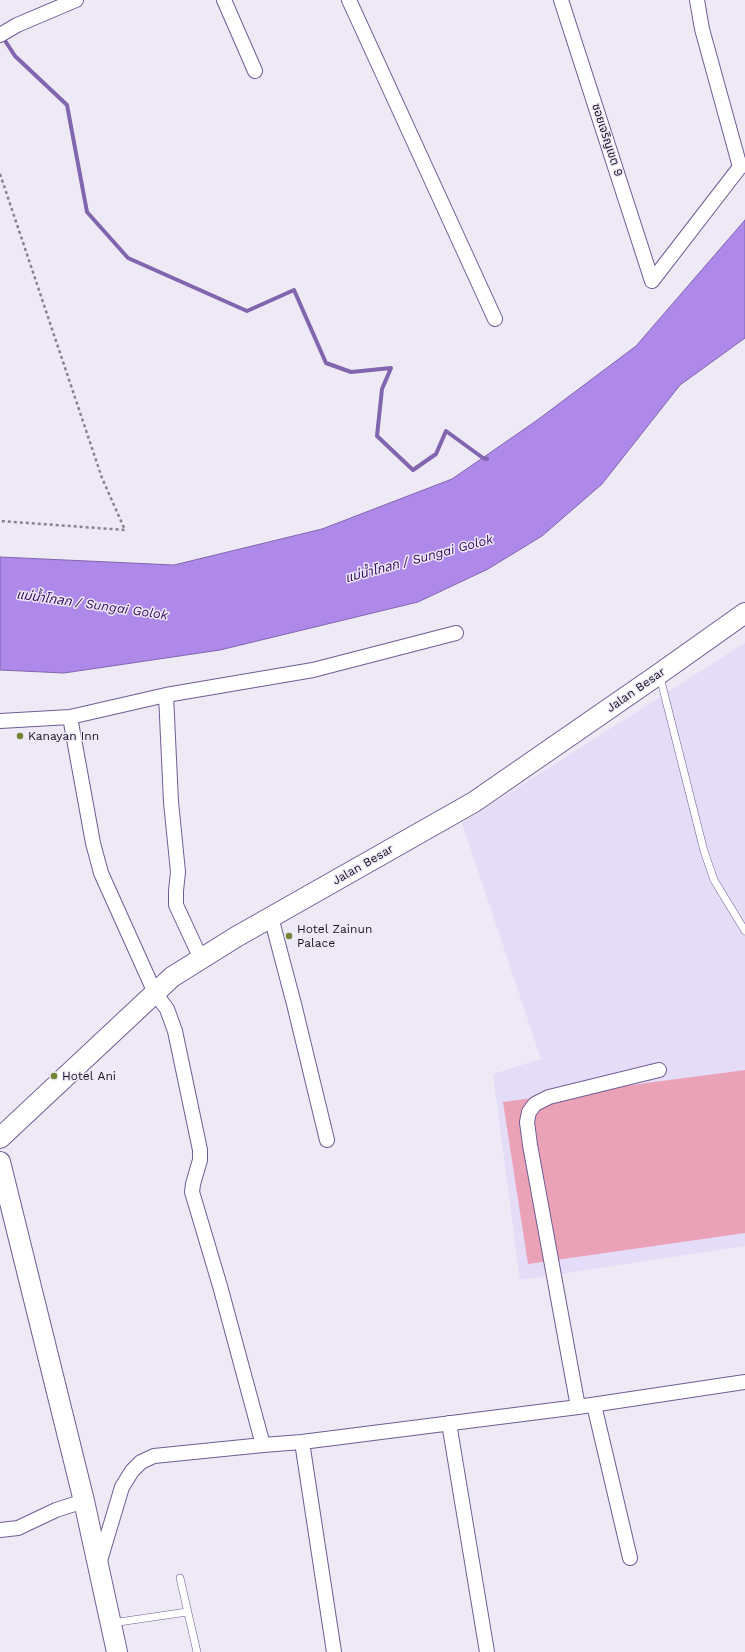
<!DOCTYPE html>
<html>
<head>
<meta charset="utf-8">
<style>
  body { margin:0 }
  canvas { display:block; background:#ede9f5 }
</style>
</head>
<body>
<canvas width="745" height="1652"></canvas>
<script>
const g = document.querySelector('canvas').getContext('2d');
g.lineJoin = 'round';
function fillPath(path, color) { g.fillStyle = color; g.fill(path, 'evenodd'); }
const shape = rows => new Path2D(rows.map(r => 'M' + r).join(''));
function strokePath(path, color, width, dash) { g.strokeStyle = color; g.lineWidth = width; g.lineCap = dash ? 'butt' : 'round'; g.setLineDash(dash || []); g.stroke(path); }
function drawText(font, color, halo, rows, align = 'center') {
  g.font = font + ' "Work Sans","Noto Sans Thai",sans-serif'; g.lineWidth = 3; g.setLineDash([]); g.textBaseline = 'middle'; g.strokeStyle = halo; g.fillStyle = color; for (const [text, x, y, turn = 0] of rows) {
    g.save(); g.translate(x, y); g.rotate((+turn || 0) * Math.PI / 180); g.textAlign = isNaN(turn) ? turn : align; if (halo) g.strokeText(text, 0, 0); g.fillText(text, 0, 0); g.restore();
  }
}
fillPath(shape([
  [745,643,745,1246,520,1280,493,1074,541,1059,462,823]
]), '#e5dcf8');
fillPath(shape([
  [745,1070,745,1233,528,1264,503,1102]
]), '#eaa2b7');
const water = shape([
  [745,220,745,338,680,385,602,484,542,536,488,569,418,602,220,650,64,673,0,670,0,557,174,565,322,529,452,479,536,421,636,346,745,220]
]);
fillPath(water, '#ae89e9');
strokePath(water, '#8265af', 1);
strokePath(shape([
  [2,36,15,56,67,105,87,212,128,258,247,311,294,290,326,363,351,372,391,368,382,389,377,436,413,470,436,454,446,431,483,458,487,459]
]), '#8265af', 4);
const lane = shape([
  [660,677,704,851,714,880,745,931],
  [180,1578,197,1652],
  [112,1623,187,1612]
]);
const street = shape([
  [224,0,255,71],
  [349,0,495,319],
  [561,0,652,281],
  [697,0,702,29,740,167],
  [0,35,17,25,76,0],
  [652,281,740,167,745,165],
  [166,695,171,802,178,872,176,891,176,905,201,959],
  [70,717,93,843,101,873,155,993,167,1009,175,1031,200,1150,200,1160,193,1184,192,1192,220,1286,263,1445],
  [0,721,70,717,166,695,313,670,456,633],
  [271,917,294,1004,327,1140],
  [594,1405,630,1558],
  [578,1407,530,1145,527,1122,529,1112,535,1104,549,1097,659,1070],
  [449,1423,487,1652],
  [302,1442,334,1652],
  [0,1530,18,1528,56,1510,84,1501],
  [99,1564,122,1487,132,1471,141,1462,154,1456,263,1445,302,1442,578,1407,745,1382]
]);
const secondary = shape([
  [0,1138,172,977,236,937,474,802,659,674,745,613],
  [0,1162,84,1501,117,1652]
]);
strokePath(lane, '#715c94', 8);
strokePath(street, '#715c94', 16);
strokePath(secondary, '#715c94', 22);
strokePath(shape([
  [0,174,102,478,125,530,0,521]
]), '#878192', 2.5, [3, 3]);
strokePath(lane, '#fff', 7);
strokePath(street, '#fff', 14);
strokePath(secondary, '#fff', 20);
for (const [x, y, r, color] of [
  [20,736,4,"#748636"],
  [289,936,4,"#748636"],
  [54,1076,4,"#748636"]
]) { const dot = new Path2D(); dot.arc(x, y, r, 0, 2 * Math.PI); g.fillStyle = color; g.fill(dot); strokePath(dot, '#ede9f5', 1.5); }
drawText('12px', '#1b1229', '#ede9f5', [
  ["ซอยเจริญเขต 9",607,140,72],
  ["Jalan Besar",636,690,-35],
  ["Jalan Besar",363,865,-30]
]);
drawText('12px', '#1b1229', '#ede9f5', [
  ["Kanayan Inn",28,736],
  ["Hotel Zainun",297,929],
  ["Palace",297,943],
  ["Hotel Ani",62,1076]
], 'left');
drawText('italic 13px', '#370a61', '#ede9f5', [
  ["แม่น้ำโกลก / Sungai Golok",419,559,-15],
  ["แม่น้ำโกลก / Sungai Golok",92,605,8]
]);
</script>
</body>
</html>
